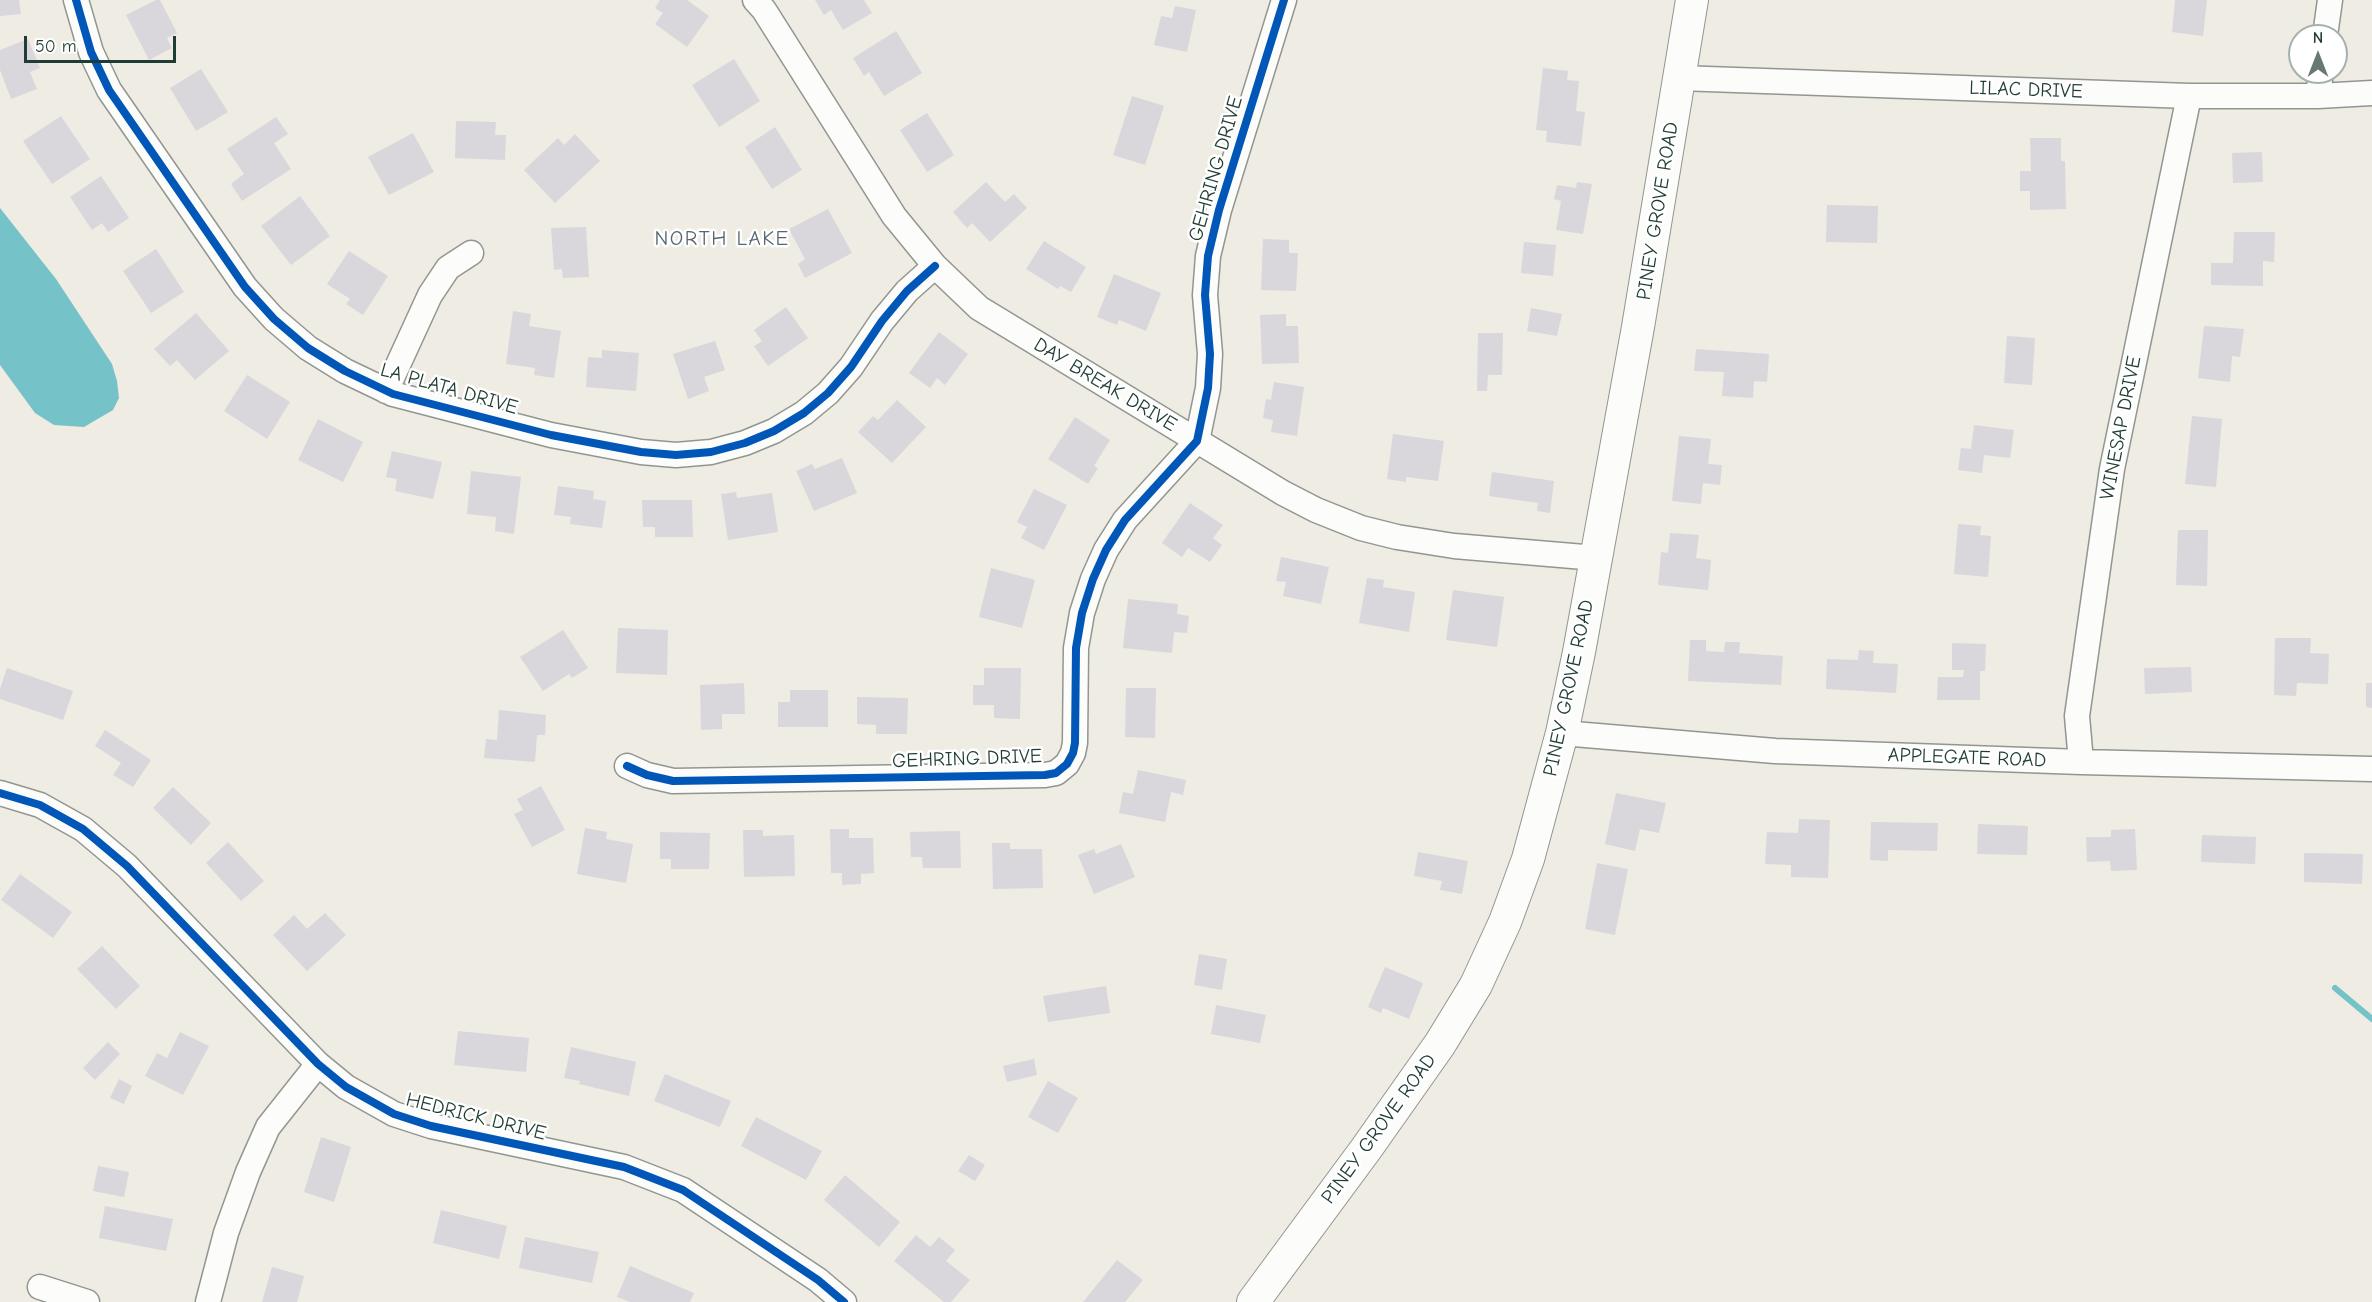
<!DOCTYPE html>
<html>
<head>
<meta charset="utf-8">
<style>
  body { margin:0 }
  #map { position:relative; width:2372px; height:1302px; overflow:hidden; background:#eeece3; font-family:"Comic Neue",sans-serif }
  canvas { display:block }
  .north { position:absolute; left:2288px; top:24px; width:60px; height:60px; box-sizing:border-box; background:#fff; border:2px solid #a5b1ae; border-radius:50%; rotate:0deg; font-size:16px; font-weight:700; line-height:24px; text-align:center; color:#1f3d34 }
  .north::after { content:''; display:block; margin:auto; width:21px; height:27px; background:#677a71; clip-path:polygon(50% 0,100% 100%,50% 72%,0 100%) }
  .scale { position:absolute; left:24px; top:36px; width:152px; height:27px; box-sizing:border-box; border:3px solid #1f3d34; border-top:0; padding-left:8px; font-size:18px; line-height:21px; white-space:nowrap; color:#1f3d34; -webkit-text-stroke:4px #fff; paint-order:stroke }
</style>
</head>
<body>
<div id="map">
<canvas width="2372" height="1302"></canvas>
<div class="north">N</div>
<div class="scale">50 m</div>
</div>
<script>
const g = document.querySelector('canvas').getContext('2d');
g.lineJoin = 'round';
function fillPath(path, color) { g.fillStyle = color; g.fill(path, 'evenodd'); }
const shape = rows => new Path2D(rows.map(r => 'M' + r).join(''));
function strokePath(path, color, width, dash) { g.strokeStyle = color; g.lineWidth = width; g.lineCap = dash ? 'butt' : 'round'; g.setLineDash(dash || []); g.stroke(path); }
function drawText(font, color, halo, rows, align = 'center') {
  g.font = font + ' "Comic Neue",sans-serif'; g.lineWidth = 5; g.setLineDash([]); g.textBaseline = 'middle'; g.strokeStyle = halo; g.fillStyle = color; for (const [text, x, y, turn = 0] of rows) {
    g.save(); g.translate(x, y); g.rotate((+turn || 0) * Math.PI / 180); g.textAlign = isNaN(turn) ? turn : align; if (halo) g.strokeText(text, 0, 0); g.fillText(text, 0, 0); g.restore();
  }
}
fillPath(shape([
  [0,208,56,279,112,364,117,381,119,398,113,410,84,427,54,425,35,413,0,365]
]), '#75c2c8');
strokePath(shape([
  [2335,988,2372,1019]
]), '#75c2c8', 6);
fillPath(shape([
  [0,0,19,0,21,14,0,16],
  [156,0,160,0,177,33,167,38,172,48,149,60,126,15],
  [660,0,687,0,709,16,687,47,655,24,663,13,655,8],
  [815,0,864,0,872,13,843,30,831,10,824,15],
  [2175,0,2207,0,2203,36,2172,32],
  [1175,6,1196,10,1187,52,1154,45,1161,16,1172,18],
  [896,31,922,73,884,96,869,72,864,76,853,58],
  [28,39,40,68,30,72,37,89,11,99,0,70,0,50],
  [734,59,760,101,719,127,692,85],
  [1543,68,1568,71,1567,80,1579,81,1576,111,1585,112,1581,146,1546,142,1547,131,1536,130],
  [201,69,228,112,196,131,170,88],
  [1132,96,1164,106,1145,165,1113,155],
  [927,113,954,155,927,172,900,130],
  [61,116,90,159,52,184,23,141],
  [276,117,288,134,274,143,291,169,242,201,231,184,244,174,227,149],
  [456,121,496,122,495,135,506,135,505,160,455,158],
  [775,127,802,170,772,189,745,147],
  [413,133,434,172,389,195,368,157],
  [575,134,600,161,555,203,524,170,558,138,564,145],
  [2030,138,2061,138,2061,161,2065,161,2066,209,2030,210,2030,191,2020,191,2020,171,2031,171],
  [2262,152,2263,182,2233,183,2232,153],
  [101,176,129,218,108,232,102,223,92,230,70,197],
  [986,182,1005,202,1014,194,1027,208,990,242,972,223,967,228,953,212],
  [1577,182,1592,184,1583,234,1556,230,1561,201,1554,199,1557,185,1576,188],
  [300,196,330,236,291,265,261,226],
  [1827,205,1878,206,1877,243,1826,242],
  [828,209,852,253,805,278,798,264,805,259,789,229],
  [586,227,589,277,563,278,562,269,554,270,551,228],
  [2234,232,2275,232,2274,262,2263,261,2263,286,2211,285,2211,263,2233,263],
  [1263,239,1289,240,1289,253,1298,253,1296,291,1261,290],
  [1044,241,1086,267,1071,292,1060,286,1058,289,1026,269],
  [1524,242,1556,245,1553,276,1521,273],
  [156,249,184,292,151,313,123,271],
  [349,251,388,276,363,315,346,304,350,299,327,284],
  [1114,274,1161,293,1146,331,1119,320,1117,325,1097,317],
  [786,307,808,338,768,366,754,346,762,341,754,330],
  [1531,308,1562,314,1557,336,1527,331],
  [513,311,531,314,529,326,561,331,554,378,534,375,535,368,506,364],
  [196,313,229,351,195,380,177,360,170,366,154,349],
  [1286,314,1286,326,1298,326,1299,363,1262,364,1260,315],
  [2204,326,2244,329,2240,357,2232,356,2230,382,2198,378],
  [939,332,968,354,945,385,937,378,930,388,909,373],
  [1478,333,1503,333,1502,375,1488,375,1487,391,1477,391],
  [2007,336,2035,338,2032,385,2004,383],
  [715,341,725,370,704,377,709,391,688,399,673,354],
  [1696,349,1769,354,1767,382,1754,381,1753,398,1722,396,1724,372,1694,371],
  [602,350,639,353,636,391,586,387,588,357,602,358],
  [247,375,290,402,267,439,224,411],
  [1274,382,1304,387,1297,436,1271,432,1273,420,1263,418,1266,399,1271,400],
  [897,400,926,427,892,463,858,432,873,416,878,420],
  [2192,416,2222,419,2216,487,2185,484],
  [1075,417,1110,440,1094,466,1098,468,1088,484,1048,459],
  [318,419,363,442,343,482,298,460],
  [1974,425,2014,430,2010,458,1984,455,1982,473,1958,470,1961,448,1971,449],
  [1393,434,1444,441,1438,481,1406,477,1406,482,1387,479],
  [1679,436,1711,439,1708,464,1722,465,1720,485,1703,483,1701,504,1672,501],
  [392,451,442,462,433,499,395,491,397,479,386,477],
  [842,458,857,493,814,511,796,471,812,464,815,469],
  [471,471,521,477,514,534,495,531,496,517,467,514],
  [1492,472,1554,481,1550,513,1537,511,1538,503,1489,496],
  [558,486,594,491,593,499,606,501,602,528,570,524,571,517,554,515],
  [1034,489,1067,505,1044,550,1021,538,1027,527,1017,522],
  [736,492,737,498,772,493,778,532,728,540,721,494],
  [642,500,692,500,693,537,655,537,655,527,643,527],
  [1190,503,1223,525,1213,538,1222,545,1210,562,1188,548,1182,557,1162,543],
  [1958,524,1981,526,1980,535,1991,536,1988,577,1954,574],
  [2178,530,2208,530,2207,586,2176,585],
  [1670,533,1699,535,1696,558,1711,560,1708,590,1658,585,1661,552,1668,553],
  [1281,557,1329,567,1321,604,1283,596,1286,582,1276,581],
  [991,568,1035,580,1022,628,979,617],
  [1367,578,1384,580,1383,587,1415,592,1409,632,1359,623],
  [1453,590,1504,597,1497,647,1446,640],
  [1128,599,1178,604,1177,614,1189,616,1187,633,1174,632,1172,653,1123,648],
  [618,628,668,630,667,675,616,673],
  [563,630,588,668,572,678,569,674,543,691,520,657],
  [2275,638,2311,638,2310,653,2329,654,2328,684,2297,683,2296,696,2274,695],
  [1690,640,1706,640,1706,651,1724,652,1725,642,1740,642,1739,653,1783,656,1781,685,1688,681],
  [1952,643,1986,644,1985,671,1980,671,1980,700,1937,700,1938,677,1963,677,1964,670,1952,670],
  [1859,650,1874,651,1873,663,1898,664,1896,693,1826,689,1827,659,1858,660],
  [2191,667,2192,692,2145,694,2144,668],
  [7,668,73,691,63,720,0,699,0,689],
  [984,668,1021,668,1020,719,994,718,994,705,973,705,973,685,984,685],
  [744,683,745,714,722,714,722,729,701,730,700,685],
  [2366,683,2372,683,2372,708,2366,707],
  [1126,688,1156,688,1155,738,1125,737],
  [790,690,828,690,828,727,778,727,778,702,790,702],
  [857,697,908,698,907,734,876,734,876,725,857,724],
  [499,710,546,715,545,735,537,735,535,762,484,758,486,739,497,740],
  [105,730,151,760,133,787,113,775,121,763,95,746],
  [1138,770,1186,780,1183,795,1171,792,1165,822,1119,813,1123,792,1133,794],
  [541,786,565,830,532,847,514,814,523,810,517,799],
  [173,787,211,823,191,845,153,808],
  [1616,793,1666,803,1659,833,1640,829,1635,851,1605,844],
  [1799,819,1830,820,1828,878,1791,877,1791,865,1765,864,1767,832,1798,833],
  [1871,822,1938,823,1937,851,1888,850,1888,861,1870,860],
  [1978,824,2028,826,2027,855,1977,854],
  [585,828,607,832,606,839,633,844,626,883,577,874],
  [830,829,849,829,849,838,873,838,874,873,861,874,861,884,842,885,842,873,831,873],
  [2135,829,2137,870,2111,871,2110,861,2087,862,2086,837,2111,837,2111,830],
  [743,830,763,830,763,836,794,835,795,876,744,877],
  [960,831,961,868,923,868,922,857,911,857,910,832],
  [660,832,710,833,709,869,671,869,671,859,660,859],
  [2202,835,2256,837,2255,864,2201,862],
  [228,842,264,881,241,901,206,863],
  [992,843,1010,843,1010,849,1042,849,1043,888,993,889],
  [1121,844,1135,877,1094,894,1078,855,1094,849,1096,854],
  [1418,852,1468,861,1462,894,1440,890,1442,881,1414,876],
  [2304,853,2363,854,2362,884,2304,882],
  [1597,863,1628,869,1615,935,1585,929],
  [20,874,72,912,53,938,1,900],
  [325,913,346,935,307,971,273,935,294,915,307,929],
  [102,946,140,986,116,1009,77,969],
  [1199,954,1227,959,1222,990,1194,985],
  [1385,967,1423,983,1409,1019,1383,1008,1381,1013,1368,1007],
  [1106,986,1110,1013,1048,1022,1043,996],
  [1216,1005,1266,1015,1260,1043,1211,1034],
  [458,1031,529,1038,526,1072,454,1065],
  [180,1032,209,1046,183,1095,145,1076,157,1053,167,1058],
  [108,1042,120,1054,95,1080,83,1068],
  [571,1047,636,1062,629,1096,579,1084,580,1081,564,1078],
  [1034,1059,1037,1075,1007,1082,1003,1066],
  [665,1074,731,1101,720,1127,654,1101],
  [119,1079,132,1086,124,1104,110,1098],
  [1048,1081,1078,1098,1058,1133,1028,1117],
  [756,1117,822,1151,806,1180,741,1146],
  [321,1137,351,1147,334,1202,304,1192],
  [969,1155,985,1165,975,1181,958,1171],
  [98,1166,129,1172,124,1197,93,1191],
  [845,1175,900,1222,879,1247,824,1200],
  [105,1206,173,1219,166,1251,99,1238],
  [441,1210,507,1226,499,1259,433,1243],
  [916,1235,930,1247,939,1237,955,1250,946,1261,970,1280,951,1302,944,1302,894,1261],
  [525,1237,599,1252,592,1283,519,1268],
  [1117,1260,1143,1280,1125,1302,1083,1302],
  [630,1266,694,1293,690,1302,630,1302,617,1297],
  [272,1267,304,1276,297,1302,262,1302]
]), '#d9d7dc');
const minor = shape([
  [76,0,91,52,109,90,245,287,274,319,308,348,345,371,393,394,551,435,641,452,676,455,711,452,745,443,774,431,804,413,828,393,851,367,882,321,907,291,935,266],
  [755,0,764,10,894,216,935,266,979,308,1283,493,1316,510,1361,528,1397,537,1454,546,1596,558],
  [2325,36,2330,0],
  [1679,78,2189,96,2318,96,2372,93],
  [2318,96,2321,72],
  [386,391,430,295,448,268,471,253],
  [1562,733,1775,751,2081,762,2372,769],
  [2081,762,2077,716,2112,469,2189,96],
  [627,766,647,775,673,781,1045,775,1056,773,1067,764,1073,753,1075,743,1076,648,1082,613,1093,579,1106,550,1125,520,1197,441,1208,388,1210,354,1205,295,1208,256,1219,210,1284,0],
  [0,793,40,805,83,829,127,866,318,1064,346,1087,394,1114,431,1126,624,1167,683,1190,818,1280,844,1302],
  [40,1287,87,1302],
  [208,1302,226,1233,248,1172,268,1127,318,1064]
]);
const major = shape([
  [1253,1302,1366,1149,1440,1044,1476,985,1505,922,1528,859,1562,733,1579,652,1638,327,1692,0]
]);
strokePath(minor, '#929690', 27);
strokePath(major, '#929690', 34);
strokePath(minor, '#fcfcfb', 24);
strokePath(major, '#fcfcfb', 32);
strokePath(shape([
  [76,0,91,52,109,90,245,287,274,319,308,348,345,371,393,394,551,435,641,452,676,455,711,452,745,443,774,431,804,413,828,393,851,367,882,321,907,291,935,266],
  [627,766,647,775,673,781,1045,775,1056,773,1067,764,1073,753,1075,743,1076,648,1082,613,1093,579,1106,550,1125,520,1197,441,1208,388,1210,354,1205,295,1208,256,1219,210,1284,0],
  [0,793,40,805,83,829,127,866,318,1064,346,1087,394,1114,431,1126,624,1167,683,1190,818,1280,844,1302]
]), '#0057b8', 8);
drawText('20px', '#1f3d34', '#fff', [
  ["LILAC DRIVE",2026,90,2],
  ["GEHRING DRIVE",1216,169,-74],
  ["PINEY GROVE ROAD",1658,211,-81],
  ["DAY BREAK DRIVE",1105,385,31],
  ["LA PLATA DRIVE",449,389,16],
  ["WINESAP DRIVE",2121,428,-79],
  ["PINEY GROVE ROAD",1569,688,-78],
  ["APPLEGATE ROAD",1967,758,2],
  ["GEHRING DRIVE",967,759,-2],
  ["HEDRICK DRIVE",476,1117,14],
  ["PINEY GROVE ROAD",1379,1129,-54]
]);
g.letterSpacing = '1.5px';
drawText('21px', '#576772', '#fff', [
  ["NORTH LAKE",722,239]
]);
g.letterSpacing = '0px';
</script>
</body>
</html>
